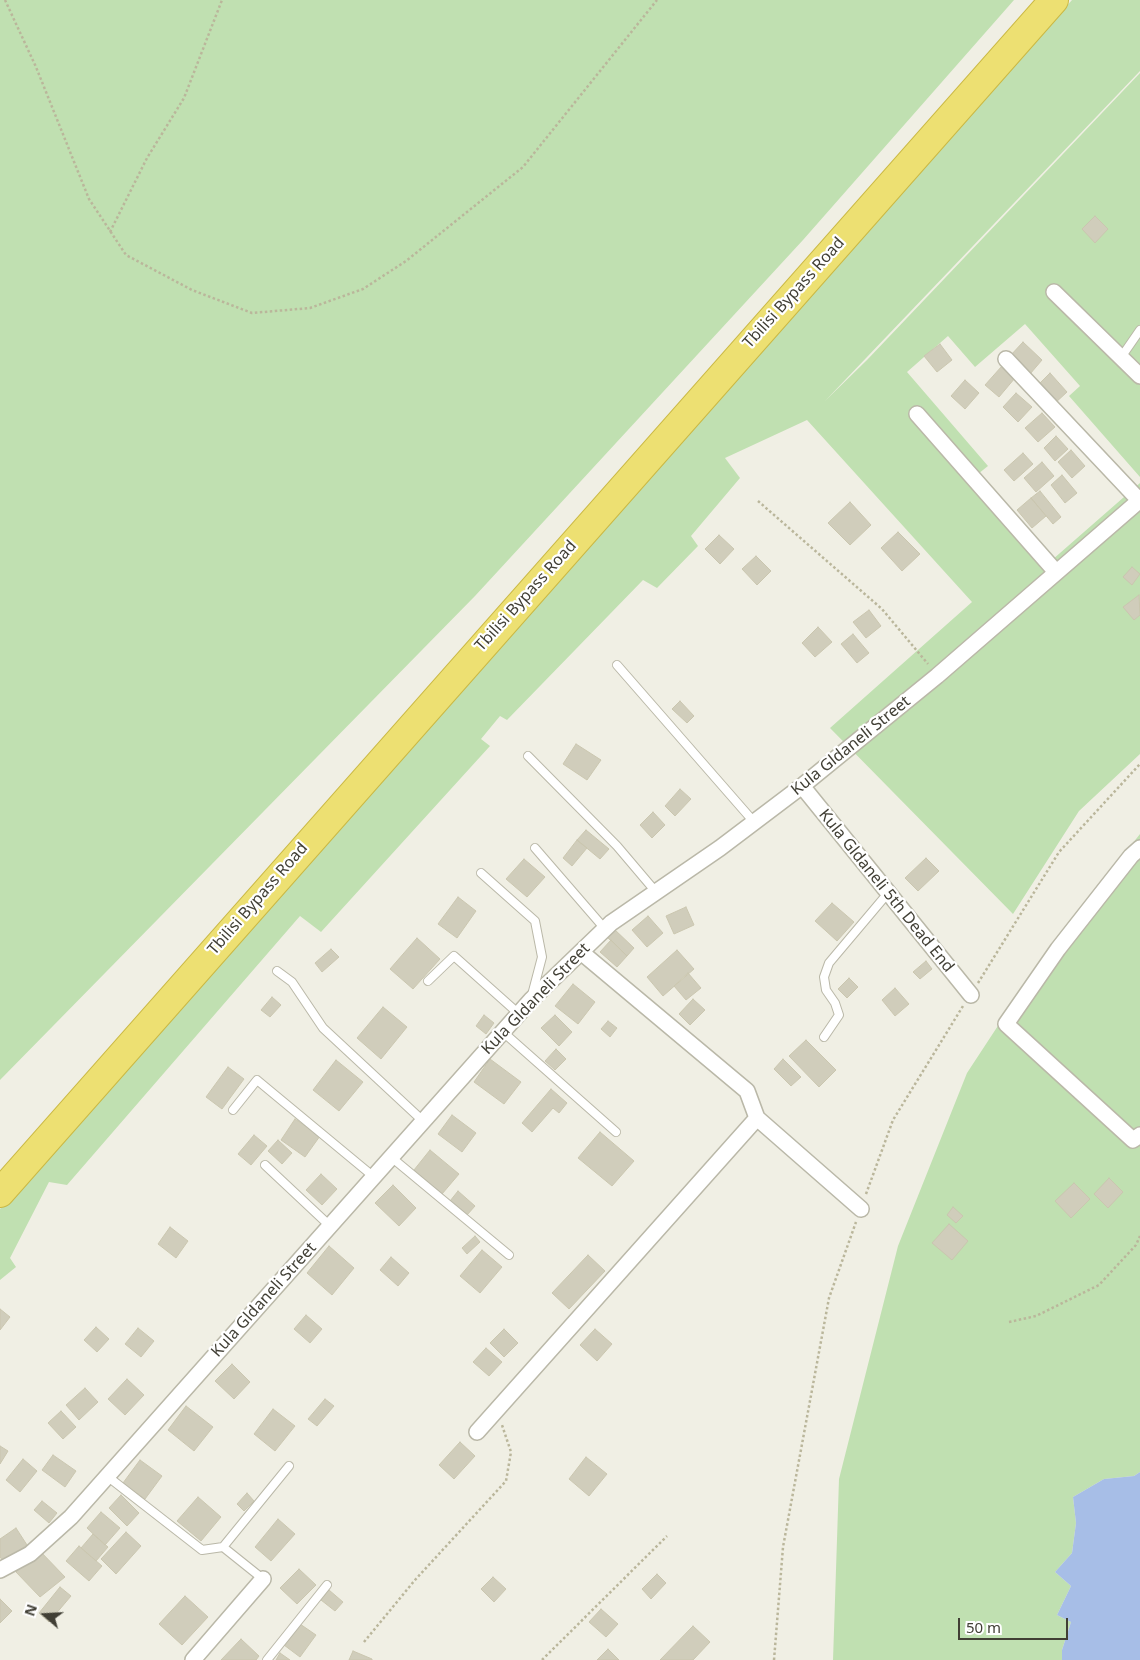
<!DOCTYPE html>
<html>
<head>
<meta charset="utf-8">
<style>
  body { margin:0 }
  #map { position:relative; width:1140px; height:1660px; overflow:hidden; background:#f0efe4; font-family:"Noto Sans",sans-serif }
  canvas { display:block }
  .north { position:absolute; left:20px; top:1590px; width:50px; height:50px; -webkit-text-stroke:4px #fff; paint-order:stroke; rotate:289deg; font-size:14px; font-weight:700; line-height:20px; text-align:center; color:#413f35 }
  .north::after { content:''; display:block; margin:auto; width:18px; height:22px; background:#413f35; clip-path:polygon(50% 0,100% 100%,50% 72%,0 100%) }
  .scale { position:absolute; left:958px; top:1618px; width:110px; height:22px; box-sizing:border-box; border:2px solid #413f35; border-top:0; padding-left:6px; font-size:15px; line-height:18px; white-space:nowrap; color:#413f35; -webkit-text-stroke:4px #fff; paint-order:stroke }
</style>
</head>
<body>
<div id="map">
<canvas width="1140" height="1660"></canvas>
<div class="north">N</div>
<div class="scale">50 m</div>
</div>
<script>
const g = document.querySelector('canvas').getContext('2d');
g.lineJoin = 'round';
function fillPath(path, color) { g.fillStyle = color; g.fill(path, 'evenodd'); }
const shape = rows => new Path2D(rows.map(r => 'M' + r).join(''));
function strokePath(path, color, width, dash) { g.strokeStyle = color; g.lineWidth = width; g.lineCap = dash ? 'butt' : 'round'; g.setLineDash(dash || []); g.stroke(path); }
function drawText(font, color, halo, rows, align = 'center') {
  g.font = font + ' "Noto Sans",sans-serif'; g.lineWidth = 4.5; g.setLineDash([]); g.textBaseline = 'middle'; g.strokeStyle = halo; g.fillStyle = color; for (const [text, x, y, turn = 0] of rows) {
    g.save(); g.translate(x, y); g.rotate((+turn || 0) * Math.PI / 180); g.textAlign = isNaN(turn) ? turn : align; if (halo) g.strokeText(text, 0, 0); g.fillText(text, 0, 0); g.restore();
  }
}
fillPath(shape([
  [0,0,1014,0,803,240,475,596,0,1080],
  [1072,0,1140,0,1140,71,825,401,867,360,1140,73,1140,477,1069,396,1080,386,1025,324,975,367,948,336,907,372,988,466,978,474,1052,560,1140,483,1140,754,1079,811,1013,914,830,728,972,602,807,420,725,458,740,478,691,536,698,546,657,588,643,580,507,720,500,716,481,739,490,746,321,932,300,916,67,1185,49,1182,10,1258,16,1267,0,1280,0,1209],
  [1140,834,1140,1472,1134,1476,1104,1479,1073,1497,1076,1523,1072,1553,1055,1572,1071,1586,1057,1615,1071,1622,1062,1650,1062,1660,833,1660,839,1479,898,1246,967,1073,1049,948]
]), '#c0e0b1');
fillPath(shape([
  [1140,1472,1140,1660,1062,1660,1062,1650,1071,1622,1057,1615,1071,1586,1055,1572,1072,1553,1076,1523,1073,1497,1104,1479,1134,1476]
]), '#a7bee7');
const building = shape([
  [1095,216,1108,229,1095,243,1082,229,1095,216],
  [1023,342,1042,360,1030,374,1010,356,1023,342],
  [940,344,952,360,937,372,924,356,940,344],
  [1002,366,1015,378,999,397,985,385,1002,366],
  [1050,373,1067,392,1053,405,1036,387,1050,373],
  [965,380,979,393,965,409,951,396,965,380],
  [1016,393,1032,407,1018,422,1003,407,1016,393],
  [1042,413,1055,427,1038,442,1025,428,1042,413],
  [1056,436,1068,449,1055,461,1044,448,1056,436],
  [1071,450,1085,466,1072,478,1058,462,1071,450],
  [1023,453,1033,464,1014,481,1004,470,1023,453],
  [1042,462,1054,476,1036,492,1024,478,1042,462],
  [1062,475,1077,493,1065,503,1051,485,1062,475],
  [1040,491,1061,517,1053,524,1031,498,1040,491],
  [1031,498,1046,516,1032,528,1017,510,1031,498],
  [850,502,871,525,850,545,828,523,850,502],
  [898,532,920,554,902,571,881,548,898,532],
  [719,535,734,549,720,564,705,549,719,535],
  [756,556,771,571,757,585,742,569,756,556],
  [1132,567,1140,574,1132,585,1123,577,1132,567],
  [1139,595,1140,615,1134,620,1123,607,1139,595],
  [869,610,881,626,866,638,853,622,869,610],
  [818,627,832,642,815,657,802,643,818,627],
  [853,634,869,653,857,663,841,644,853,634],
  [680,701,694,716,687,723,672,709,680,701],
  [576,744,601,760,587,780,563,764,576,744],
  [680,789,691,799,675,816,665,806,680,789],
  [653,812,665,825,652,838,640,825,653,812],
  [586,830,609,849,600,859,577,840,586,830],
  [577,840,587,848,572,866,563,858,577,840],
  [926,858,939,871,918,891,905,878,926,858],
  [524,859,545,877,527,897,506,879,524,859],
  [458,897,476,911,457,938,438,924,458,897],
  [832,903,854,922,837,941,815,921,832,903],
  [686,907,694,925,674,934,666,916,686,907],
  [648,916,663,933,647,947,632,930,648,916],
  [613,928,634,948,627,956,606,936,613,928],
  [417,938,440,959,413,989,390,969,417,938],
  [611,940,627,956,617,967,600,952,611,940],
  [331,949,339,957,322,972,315,963,331,949],
  [677,950,694,969,663,996,647,977,677,950],
  [926,961,932,969,920,979,913,972,926,961],
  [688,973,701,988,686,1000,674,986,688,973],
  [849,978,858,987,847,998,838,989,849,978],
  [573,984,595,1002,578,1024,555,1006,573,984],
  [895,988,909,1004,895,1016,882,1000,895,988],
  [272,997,281,1005,270,1017,261,1010,272,997],
  [693,999,705,1010,690,1025,679,1014,693,999],
  [383,1007,407,1027,381,1059,357,1038,383,1007],
  [484,1015,494,1023,486,1034,476,1026,484,1015],
  [555,1015,572,1032,559,1046,541,1028,555,1015],
  [608,1021,617,1028,610,1037,601,1029,608,1021],
  [806,1040,836,1070,819,1087,789,1056,806,1040],
  [556,1049,566,1059,555,1070,545,1061,556,1049],
  [490,1059,521,1082,504,1104,474,1082,490,1059],
  [783,1059,801,1077,791,1086,774,1069,783,1059],
  [336,1060,363,1082,339,1111,313,1090,336,1060],
  [228,1067,244,1079,222,1109,206,1097,228,1067],
  [551,1089,567,1103,559,1113,553,1108,532,1132,522,1123,551,1089],
  [452,1115,476,1133,462,1152,438,1134,452,1115],
  [295,1119,320,1136,305,1157,281,1140,295,1119],
  [600,1132,634,1161,612,1186,578,1158,600,1132],
  [254,1135,267,1146,251,1165,238,1154,254,1135],
  [278,1140,292,1153,282,1164,268,1151,278,1140],
  [430,1150,459,1174,442,1194,414,1170,430,1150],
  [321,1174,337,1189,322,1205,306,1190,321,1174],
  [1109,1178,1123,1192,1108,1208,1094,1194,1109,1178],
  [1074,1183,1090,1199,1071,1218,1055,1201,1074,1183],
  [393,1185,416,1208,399,1226,375,1203,393,1185],
  [458,1191,475,1206,467,1215,450,1201,458,1191],
  [953,1207,963,1216,956,1223,947,1215,953,1207],
  [949,1224,968,1241,952,1260,932,1243,949,1224],
  [170,1227,188,1241,176,1258,158,1244,170,1227],
  [475,1236,480,1242,467,1254,462,1248,475,1236],
  [329,1246,354,1268,332,1295,307,1273,329,1246],
  [482,1250,502,1267,480,1293,460,1276,482,1250],
  [588,1255,605,1271,569,1309,552,1293,588,1255],
  [391,1257,409,1273,398,1286,380,1270,391,1257],
  [0,1309,10,1317,0,1330,0,1309],
  [306,1315,322,1329,310,1343,294,1329,306,1315],
  [96,1327,109,1339,97,1352,84,1340,96,1327],
  [138,1328,154,1341,141,1357,125,1344,138,1328],
  [504,1329,518,1343,504,1357,490,1343,504,1329],
  [595,1329,612,1344,597,1361,580,1345,595,1329],
  [486,1348,502,1362,489,1376,473,1362,486,1348],
  [232,1364,250,1382,234,1399,215,1381,232,1364],
  [127,1379,144,1395,125,1415,108,1399,127,1379],
  [85,1388,98,1402,79,1420,66,1405,85,1388],
  [325,1399,334,1406,317,1426,308,1419,325,1399],
  [186,1406,213,1427,194,1451,168,1430,186,1406],
  [273,1409,295,1426,275,1451,254,1434,273,1409],
  [61,1411,76,1427,63,1439,48,1423,61,1411],
  [460,1442,475,1456,454,1479,439,1465,460,1442],
  [0,1446,8,1451,0,1464,0,1446],
  [53,1455,76,1471,65,1487,42,1470,53,1455],
  [586,1457,607,1474,589,1496,569,1479,586,1457],
  [23,1459,37,1471,20,1492,6,1480,23,1459],
  [140,1460,162,1476,145,1499,123,1483,140,1460],
  [247,1493,254,1501,244,1511,237,1504,247,1493],
  [121,1495,139,1513,127,1526,109,1508,121,1495],
  [198,1497,221,1517,201,1541,177,1521,198,1497],
  [42,1501,57,1513,49,1523,34,1510,42,1501],
  [101,1512,120,1528,105,1545,87,1528,101,1512],
  [278,1519,295,1534,271,1561,255,1547,278,1519],
  [16,1528,27,1545,3,1561,0,1557,0,1539,16,1528],
  [126,1532,141,1546,116,1574,101,1559,126,1532],
  [93,1534,108,1547,96,1561,81,1548,93,1534],
  [79,1546,102,1566,89,1581,66,1561,79,1546],
  [39,1550,65,1577,40,1597,16,1572,39,1550],
  [299,1569,316,1585,297,1604,280,1588,299,1569],
  [657,1574,666,1583,651,1599,642,1589,657,1574],
  [493,1577,506,1589,494,1602,481,1589,493,1577],
  [60,1587,71,1596,49,1622,39,1613,60,1587],
  [329,1590,343,1602,335,1611,321,1600,329,1590],
  [185,1596,208,1617,182,1645,159,1624,185,1596],
  [0,1599,12,1611,0,1623,0,1599],
  [601,1609,618,1624,606,1637,589,1622,601,1609],
  [300,1624,316,1635,300,1657,284,1645,300,1624],
  [693,1626,710,1642,693,1660,660,1660,693,1626],
  [241,1639,259,1656,256,1660,221,1660,241,1639],
  [608,1649,619,1660,597,1660,608,1649],
  [353,1651,372,1659,372,1660,349,1660,353,1651],
  [280,1653,290,1660,276,1660,280,1653]
]);
fillPath(building, '#d0cdbb');
strokePath(building, '#cac6af', 1);
const lane = shape([
  [1122,356,1140,330],
  [617,665,754,822],
  [528,756,617,846,656,892],
  [535,848,605,929],
  [481,873,535,921,542,957,532,995],
  [277,971,292,982,323,1028,423,1121],
  [428,981,454,956,519,1014],
  [503,1032,616,1132],
  [824,1037,839,1015,835,1003,826,990,824,977,829,963,888,893],
  [233,1110,257,1080,374,1177],
  [391,1157,509,1255],
  [265,1165,330,1226],
  [107,1476,202,1550,223,1547,289,1466],
  [223,1547,263,1579],
  [267,1660,327,1585]
]);
const street = shape([
  [1054,292,1140,376],
  [1006,359,1139,500],
  [917,414,1056,572],
  [802,786,971,995],
  [1140,848,1131,856,1058,949,1006,1024,1133,1140,1140,1135],
  [581,952,747,1091,757,1118,861,1209],
  [477,1432,757,1118],
  [0,1570,30,1554,71,1517,531,1000,611,923,720,848,802,786,937,676,1140,500],
  [193,1660,263,1579]
]);
const highway = shape([
  [0,1193,1054,0]
]);
strokePath(lane, '#bab8a8', 10);
strokePath(street, '#bab8a8', 18);
strokePath(highway, '#cab844', 30);
strokePath(shape([
  [5,0,36,67,89,199,126,255,192,290,252,313,310,308,363,289,406,261,523,167,657,0],
  [110,232,147,158,184,98,222,0],
  [758,501,882,609,928,664],
  [978,983,1059,852,1140,764],
  [866,1194,893,1120,963,1006],
  [1009,1322,1036,1316,1099,1285,1136,1245,1140,1236],
  [364,1642,415,1580,506,1481,511,1452,502,1425],
  [542,1660,667,1536],
  [774,1660,783,1547,829,1298,856,1222]
]), '#bab69b', 2.5, [2.5, 2.5]);
strokePath(lane, '#fff', 8);
strokePath(street, '#fff', 15);
strokePath(highway, '#ede072', 28);
drawText('16px', '#413f35', '#fff', [
  ["Tbilisi Bypass Road",794,293,-48],
  ["Tbilisi Bypass Road",526,596,-48],
  ["Kula Gldaneli Street",851,746,-39],
  ["Kula Gldaneli 5th Dead End",886,891,51],
  ["Tbilisi Bypass Road",258,899,-49],
  ["Kula Gldaneli Street",536,999,-46],
  ["Kula Gldaneli Street",264,1300,-48]
]);
</script>
</body>
</html>
